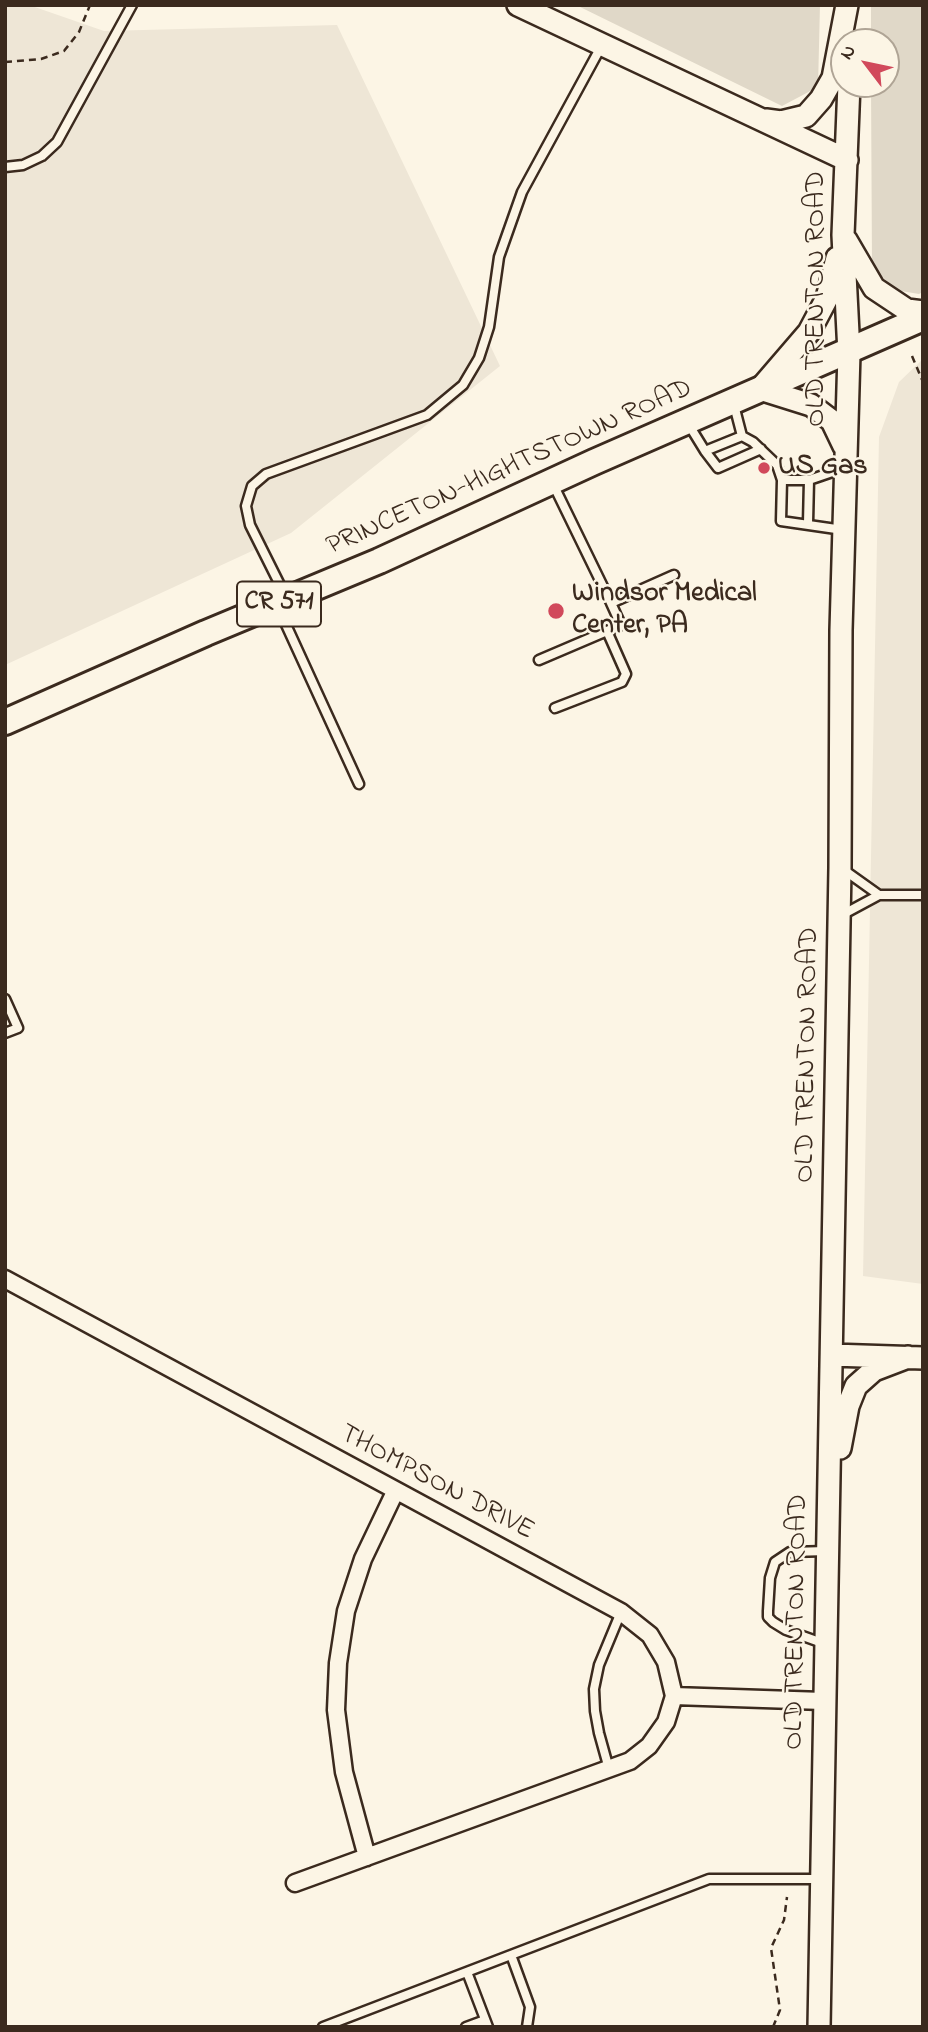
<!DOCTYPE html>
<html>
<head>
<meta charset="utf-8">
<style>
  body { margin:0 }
  #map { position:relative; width:928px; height:2032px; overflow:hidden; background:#fcf5e5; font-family:"Indie Flower",sans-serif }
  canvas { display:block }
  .frame { position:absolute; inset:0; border:7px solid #3b2a1e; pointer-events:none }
  .north { position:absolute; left:830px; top:28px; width:70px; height:70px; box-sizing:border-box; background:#fcf5e5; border:2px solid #afa495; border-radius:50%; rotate:302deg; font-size:19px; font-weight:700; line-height:28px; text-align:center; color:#3b2a1e }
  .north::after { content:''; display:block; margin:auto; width:24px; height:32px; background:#d1495b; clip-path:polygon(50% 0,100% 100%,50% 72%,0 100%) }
</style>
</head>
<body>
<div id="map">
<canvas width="928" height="2032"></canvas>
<div class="frame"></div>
<div class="north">N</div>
</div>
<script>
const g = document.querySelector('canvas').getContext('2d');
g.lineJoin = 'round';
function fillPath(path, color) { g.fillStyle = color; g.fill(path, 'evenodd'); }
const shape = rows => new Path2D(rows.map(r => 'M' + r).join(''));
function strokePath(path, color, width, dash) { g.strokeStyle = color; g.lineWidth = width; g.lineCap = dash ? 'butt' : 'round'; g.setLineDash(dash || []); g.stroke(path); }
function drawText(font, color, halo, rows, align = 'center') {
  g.font = font + ' "Indie Flower",sans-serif'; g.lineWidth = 5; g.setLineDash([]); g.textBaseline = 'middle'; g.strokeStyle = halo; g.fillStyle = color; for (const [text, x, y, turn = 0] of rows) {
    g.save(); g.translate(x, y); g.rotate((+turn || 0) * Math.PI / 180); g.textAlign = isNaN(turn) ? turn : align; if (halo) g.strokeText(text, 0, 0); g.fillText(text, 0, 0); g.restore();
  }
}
fillPath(shape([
  [5,5,29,5,104,31,337,25,500,366,291,533,5,665],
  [923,359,923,1284,863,1276,879,437,899,382]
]), '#eee6d6');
fillPath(shape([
  [576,5,820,5,818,87,782,106],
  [871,5,923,5,923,292,919,294,895,290,872,266,871,84,886,84,886,42,871,42]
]), '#e0d8c8');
const lane = shape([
  [5,167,23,165,42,156,57,142,132,5],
  [734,405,742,436],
  [689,425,705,451,742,436,753,442,777,465,782,480,781,521,843,530],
  [705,451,718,468,761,449],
  [782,480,809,480],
  [553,484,611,603,674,575],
  [808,523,809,480,844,468],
  [286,597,250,525,246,506,252,486,266,474,427,415,463,385,479,358,489,327,499,257,522,192,602,45],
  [277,605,359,784],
  [539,660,621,625,611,603],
  [555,708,622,682,626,674,607,631],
  [844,870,879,895],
  [840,916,879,895,923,895],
  [5,999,18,1028,5,1033],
  [825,1644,786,1630,773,1622,768,1617,768,1611,770,1578,775,1562,790,1552,827,1551],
  [609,1769,599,1733,595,1711,594,1689,599,1665,621,1612],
  [511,1955,530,2007,527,2027],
  [467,1972,488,2027],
  [323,2027,709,1879,819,1879],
  [466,2027,485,2020]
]);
const street = shape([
  [5,1279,621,1612,650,1635,666,1662,674,1696,823,1701],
  [367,1857,344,1772,336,1710,338,1663,346,1611,363,1559,395,1492],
  [295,1883,630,1761,649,1746,666,1722,674,1696]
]);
const secondary = shape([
  [518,5,847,160],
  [766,120,781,122,806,116,821,99,833,78,847,5],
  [846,240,874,288,907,310,923,312],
  [837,258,827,298,809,332,760,389,811,405,832,421,844,446],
  [832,1355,923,1358],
  [840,1448,848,1406,856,1386,874,1370,908,1357],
  [819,2027,840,868,841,630,849,353,843,235,849,84]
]);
const primary = shape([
  [5,722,206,633,379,561,594,462,923,318]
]);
strokePath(lane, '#3b2a1e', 13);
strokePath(street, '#3b2a1e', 21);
strokePath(secondary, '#3b2a1e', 26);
strokePath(primary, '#3b2a1e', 30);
strokePath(shape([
  [5,62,41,59,64,51,79,32,90,5],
  [912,356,923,382],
  [773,2027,780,2010,771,1948,784,1920,787,1897]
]), '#3b2a1e', 2.5, [7, 5]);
strokePath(lane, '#fcf5e5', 8);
strokePath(street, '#fcf5e5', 16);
strokePath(secondary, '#fcf5e5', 21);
strokePath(primary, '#fcf5e5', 24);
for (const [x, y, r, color] of [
  [764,468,7,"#d1495b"],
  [556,611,9,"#d1495b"]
]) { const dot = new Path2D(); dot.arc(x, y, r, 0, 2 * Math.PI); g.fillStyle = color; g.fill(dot); strokePath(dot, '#fcf5e5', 2.5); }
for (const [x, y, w] of [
  [279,604,84]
]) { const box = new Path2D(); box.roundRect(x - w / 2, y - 22.5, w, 45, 5); g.fillStyle = '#fcf5e5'; g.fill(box); strokePath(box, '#3b2a1e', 2); }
drawText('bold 26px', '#3b2a1e', null, [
  ["CR 571",279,604]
]);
drawText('28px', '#3b2a1e', '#fcf5e5', [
  ["OLD TRENTON ROAD",818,299,-90],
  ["PRINCETON-HIGHTSTOWN ROAD",510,469,-24],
  ["OLD TRENTON ROAD",809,1055,-89],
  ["THOMPSON DRIVE",436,1484,28],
  ["OLD TRENTON ROAD",798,1622,-89]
]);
drawText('bold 28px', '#3b2a1e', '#fcf5e5', [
  ["US Gas",778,468],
  ["Windsor Medical",572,595],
  ["Center, PA",572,627]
], 'left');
</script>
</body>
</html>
